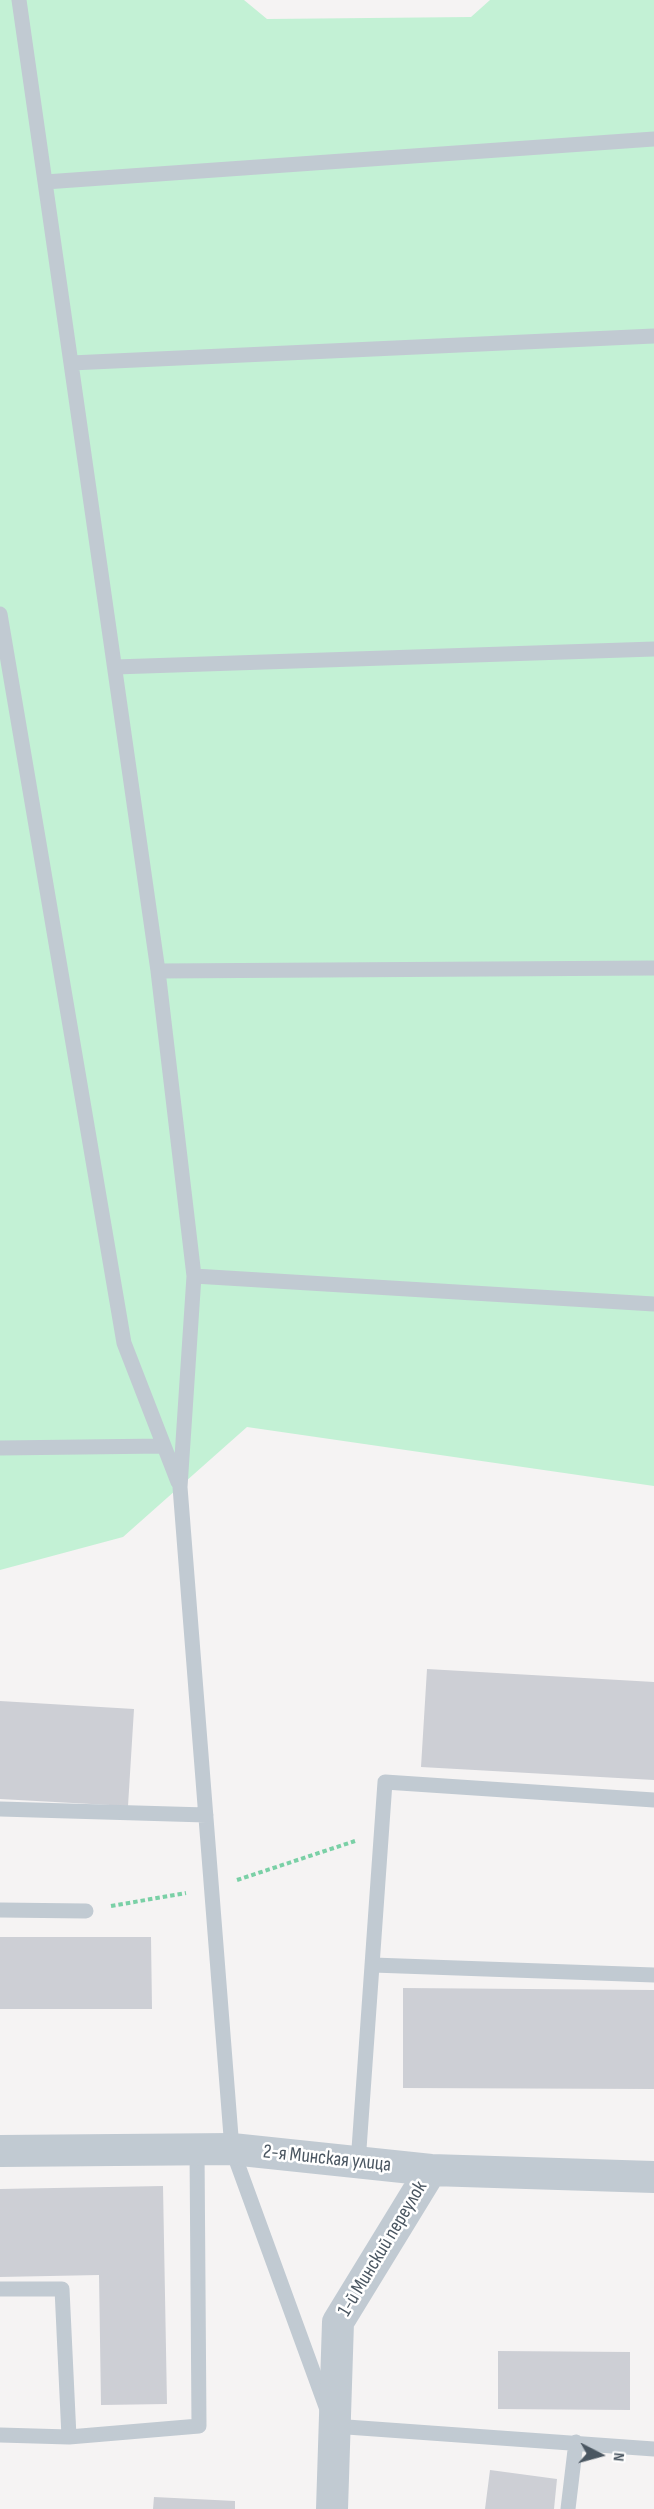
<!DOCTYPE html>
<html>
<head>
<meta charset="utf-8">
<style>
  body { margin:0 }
  #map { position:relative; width:654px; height:2509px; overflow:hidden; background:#f5f3f3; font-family:"Sofia Sans Condensed",sans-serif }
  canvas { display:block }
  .north { position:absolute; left:570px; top:2425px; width:60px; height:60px; -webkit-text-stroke:4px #fff; paint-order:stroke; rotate:96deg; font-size:16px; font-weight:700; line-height:24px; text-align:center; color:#4a5661 }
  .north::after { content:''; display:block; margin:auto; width:21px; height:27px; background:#4a5661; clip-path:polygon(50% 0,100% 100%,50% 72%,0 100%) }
</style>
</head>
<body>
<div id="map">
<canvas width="654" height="2509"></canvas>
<div class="north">N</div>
</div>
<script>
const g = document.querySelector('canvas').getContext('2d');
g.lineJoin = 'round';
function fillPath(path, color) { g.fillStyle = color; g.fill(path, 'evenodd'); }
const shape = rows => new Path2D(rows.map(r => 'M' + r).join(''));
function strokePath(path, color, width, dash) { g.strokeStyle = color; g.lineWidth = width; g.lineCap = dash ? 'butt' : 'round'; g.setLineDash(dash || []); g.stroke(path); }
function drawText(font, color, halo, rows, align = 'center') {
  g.font = font + ' "Sofia Sans Condensed",sans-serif'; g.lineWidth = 5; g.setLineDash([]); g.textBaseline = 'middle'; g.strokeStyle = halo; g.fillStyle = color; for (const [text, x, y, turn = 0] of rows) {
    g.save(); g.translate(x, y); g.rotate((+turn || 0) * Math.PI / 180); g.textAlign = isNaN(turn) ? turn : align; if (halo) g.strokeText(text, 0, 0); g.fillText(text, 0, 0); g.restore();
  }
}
fillPath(shape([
  [0,0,244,0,267,19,471,17,490,0,654,0,654,1486,247,1427,123,1537,0,1570]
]), '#c3f1d5');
fillPath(shape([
  [427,1669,654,1682,654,1780,421,1767],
  [0,1701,134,1709,128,1806,0,1799],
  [0,1937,151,1937,152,2009,0,2009],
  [403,1988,654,1990,654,2089,403,2088],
  [163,2186,167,2404,101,2405,99,2275,0,2277,0,2189],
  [498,2351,630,2352,630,2410,498,2409],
  [490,2470,557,2479,554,2509,485,2509],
  [154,2497,235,2501,235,2509,153,2509]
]), '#cdcfd5');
strokePath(shape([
  [237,1880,355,1841],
  [111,1906,186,1893]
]), '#7ad0a6', 4, [4.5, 3]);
strokePath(shape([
  [19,0,45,182],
  [654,139,45,182,158,971,194,1276,180,1487,232,2149,333,2426,654,2449],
  [71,363,654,336],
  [0,614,124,1343,178,1482],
  [115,667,654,649],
  [158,971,654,968],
  [194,1276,654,1304],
  [0,1448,164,1446],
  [0,1809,206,1815],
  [0,1910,86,1911],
  [373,1965,654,1975],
  [358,2163,385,1782,654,1800],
  [0,2289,62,2289,69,2437,199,2426,197,2148],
  [0,2435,69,2437],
  [568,2509,576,2442]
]), '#c1cad2', 15);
strokePath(shape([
  [0,2151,232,2149,431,2170,654,2177],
  [332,2509,338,2322,431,2170]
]), '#c1cad2', 32);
drawText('20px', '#4a5661', '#fff', [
  ["2-я Минская улица",327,2159,6],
  ["1-й Минский переулок",383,2249,-59]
]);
</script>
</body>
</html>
